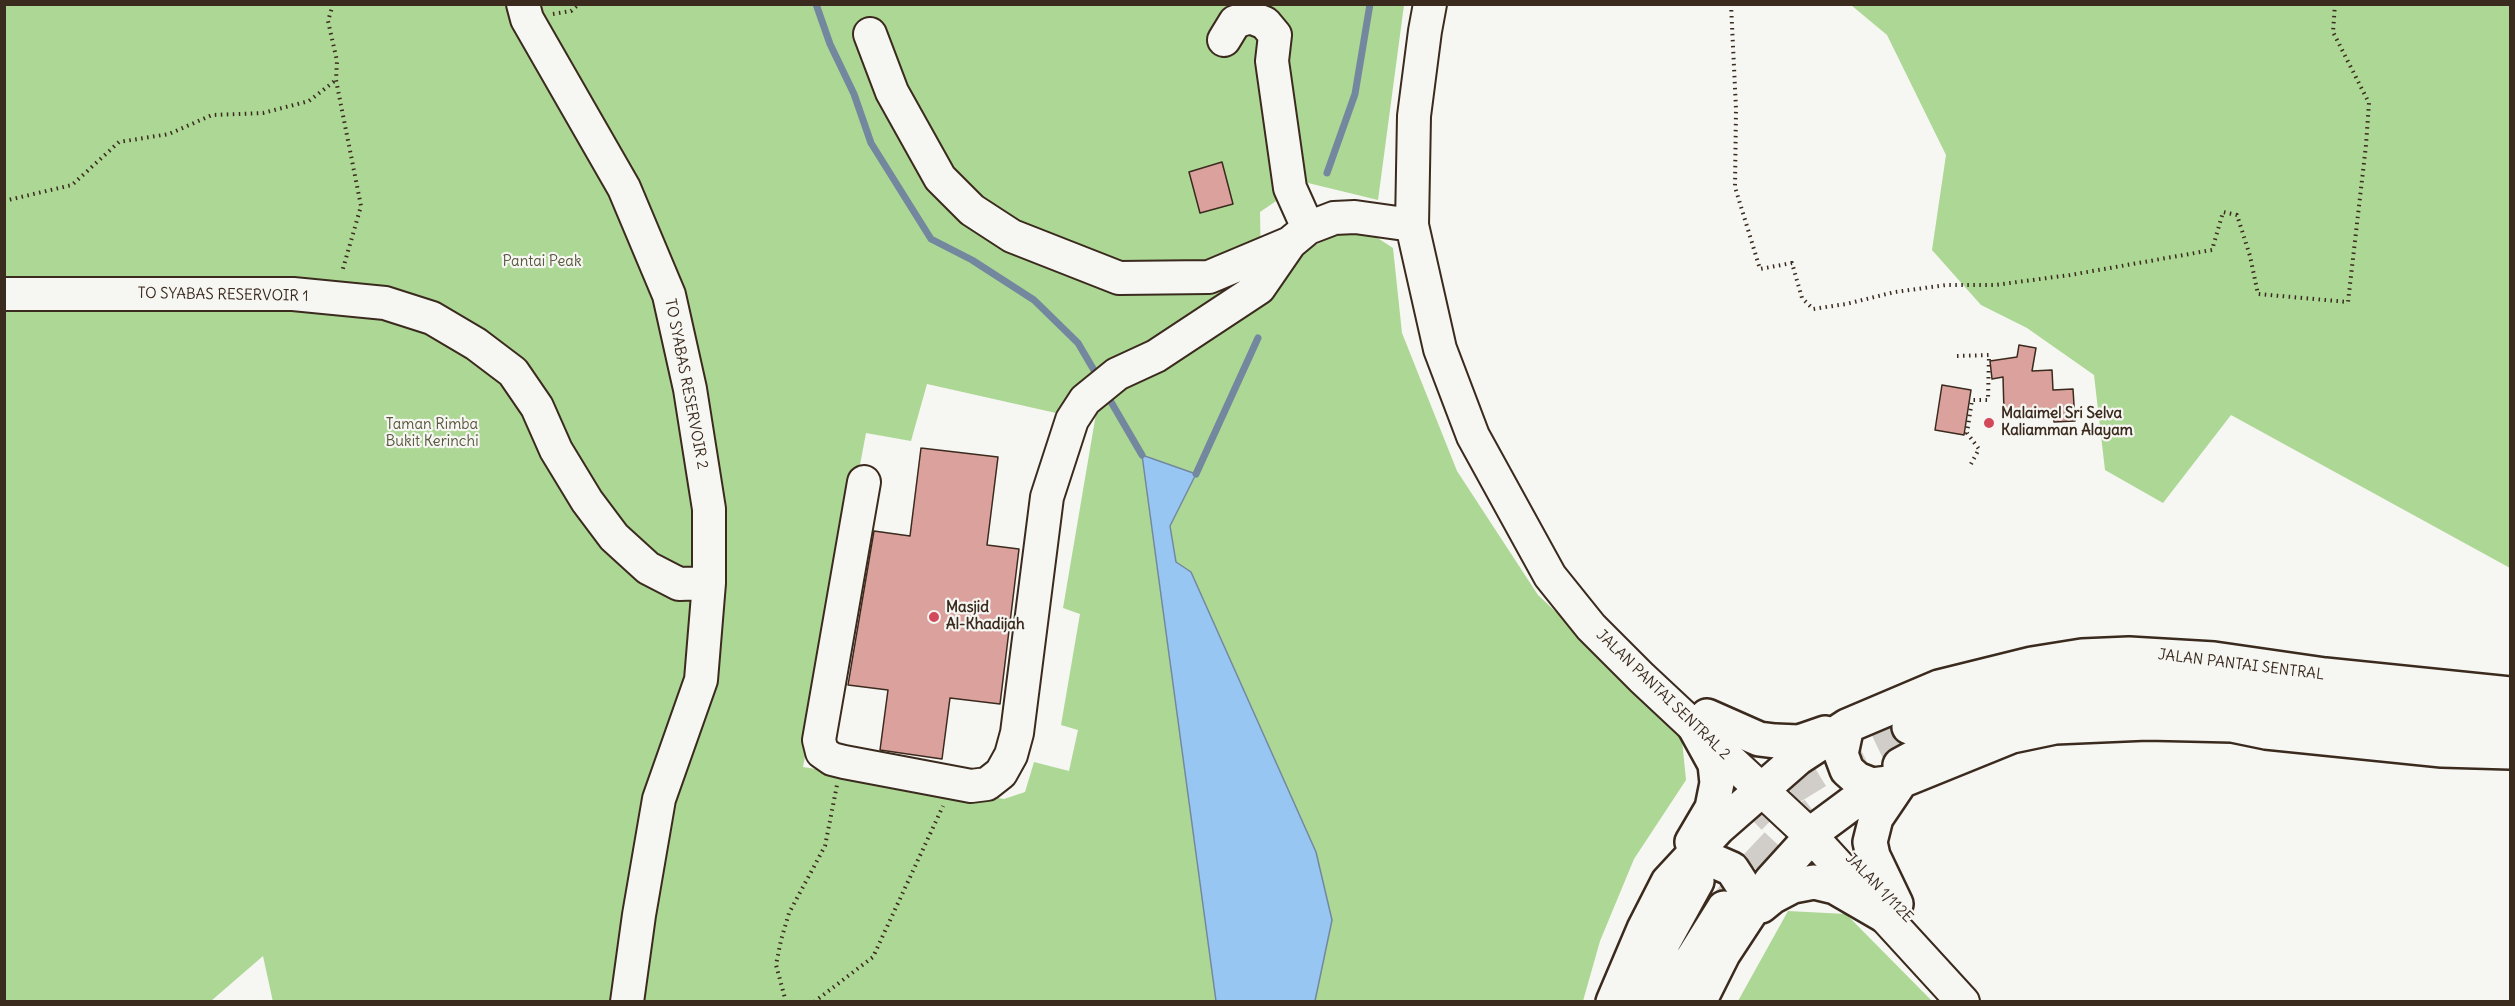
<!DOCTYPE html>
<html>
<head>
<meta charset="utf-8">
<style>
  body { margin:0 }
  #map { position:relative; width:2515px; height:1006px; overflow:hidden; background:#f6f6f2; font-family:Delius,sans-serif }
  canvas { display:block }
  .frame { position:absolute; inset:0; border:6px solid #3b2a1e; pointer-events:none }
</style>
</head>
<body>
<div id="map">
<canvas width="2515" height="1006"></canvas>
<div class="frame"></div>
</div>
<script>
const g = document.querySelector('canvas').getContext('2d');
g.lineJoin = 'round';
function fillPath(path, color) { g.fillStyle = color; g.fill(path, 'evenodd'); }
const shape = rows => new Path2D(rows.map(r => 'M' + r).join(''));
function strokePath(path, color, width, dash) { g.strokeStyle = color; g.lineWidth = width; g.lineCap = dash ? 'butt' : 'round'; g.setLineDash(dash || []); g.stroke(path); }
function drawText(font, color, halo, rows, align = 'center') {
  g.font = font + ' Delius,sans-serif'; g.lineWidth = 4.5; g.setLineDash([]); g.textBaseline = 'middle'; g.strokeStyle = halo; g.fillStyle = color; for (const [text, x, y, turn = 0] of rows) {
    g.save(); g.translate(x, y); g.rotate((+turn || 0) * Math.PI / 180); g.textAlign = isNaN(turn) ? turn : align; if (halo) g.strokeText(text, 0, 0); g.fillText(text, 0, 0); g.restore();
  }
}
fillPath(shape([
  [5,5,1404,5,1378,200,1304,182,1260,212,1261,271,1065,415,927,384,911,441,866,433,803,767,1004,799,1025,792,1034,762,1069,771,1078,730,1061,725,1080,614,1063,608,1098,402,1278,282,1309,248,1337,235,1373,235,1393,248,1402,333,1457,471,1538,595,1681,730,1686,780,1634,859,1600,941,1583,1001,1315,1001,1332,920,1316,852,1191,573,1176,562,1170,527,1196,474,1142,456,1216,1001,273,1002,263,956,211,1001,5,1002],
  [1851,5,2510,5,2510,568,2231,415,2163,503,2105,470,2094,375,2027,328,1981,305,1932,250,1946,155,1887,35],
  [1788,911,1846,914,1932,1001,1738,1001]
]), '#add795');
const water = shape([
  [1142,455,1196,474,1170,526,1176,562,1191,572,1316,852,1332,920,1315,1001,1216,1001,1142,455]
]);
fillPath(water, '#98c6f3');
strokePath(water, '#73889e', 1.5);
strokePath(shape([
  [816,4,830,44,854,94,871,143,931,239,972,260,1034,300,1078,343,1098,377],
  [1327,173,1355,94,1370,4],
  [1107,395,1142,455],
  [1196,474,1258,338]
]), '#73889e', 7);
const building = shape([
  [1222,162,1233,204,1200,213,1189,172,1222,162],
  [2019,345,2036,348,2032,371,2052,370,2053,390,2073,389,2075,421,2054,422,2053,411,2004,412,2003,377,1992,379,1990,361,2017,357,2019,345],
  [1942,385,1971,390,1964,435,1935,430,1942,385],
  [921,448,998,457,987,545,1019,549,1000,704,950,698,942,759,880,750,888,690,848,685,874,531,910,536,921,448]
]);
fillPath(building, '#dba19d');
strokePath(building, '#3b2a1e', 1.5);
strokePath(shape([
  [1750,818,1762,806,1822,769,1909,727],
  [1725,907,1749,873,1782,838,1822,807]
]), '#d1cdc8', 33, [33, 16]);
const minor = shape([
  [523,4,527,19,624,188,669,295,690,389,709,509,709,583,701,680,659,799,639,915,627,1002],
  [1430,4,1425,31,1414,116,1412,225,1440,349,1473,436,1550,576,1591,627,1642,678,1811,836,1963,1002],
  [870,34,892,92,940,178,972,210,1012,236,1119,278,1209,277,1290,243],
  [1224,40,1235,22,1250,17,1265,23,1275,35,1272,61,1290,188,1308,228],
  [4,294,293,294,385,303,432,318,476,344,513,372,537,407,556,450,587,501,614,537,648,568,679,584,709,583],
  [864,482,819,740,822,752,832,759,844,762,971,786,987,784,1001,773,1011,755,1017,733,1047,497,1072,420,1085,400,1117,374,1156,356,1259,288,1290,243,1308,228,1334,218,1355,217,1412,225]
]);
const major = shape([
  [1707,716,1759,739,1775,741,1799,742,1825,733],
  [1847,726,1841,754,1847,770,1857,779,1872,785,1897,782],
  [1692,842,1712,808,1717,783,1715,764,1693,724],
  [1677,876,1700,863,1707,862,1716,862,1732,869,1745,889,1746,919],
  [1896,904,1873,856,1870,842,1876,818,1901,781],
  [1761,906,1772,897,1793,886,1814,882,1835,887,1885,916],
  [1613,1002,1644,929,1668,882,1718,828,1798,758,1847,726,1939,687,2032,664,2082,656,2129,654,2214,659,2325,675,2510,694],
  [1699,1002,1723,954,1771,881,1820,827,1851,804,1869,794,2012,736,2055,727,2147,723,2191,724,2232,725,2266,732,2442,750,2510,752]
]);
const highway = shape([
  [1909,727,2008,693,2093,679,2153,677,2246,683,2331,697,2399,704,2510,711],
  [1900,765,1933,747,1983,730,2072,711,2115,706,2219,707,2414,730,2510,737],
  [1640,1002,1664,941,1697,881],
  [1669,1002,1689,964,1724,908]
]);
strokePath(minor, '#3b2a1e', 36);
strokePath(major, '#3b2a1e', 38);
strokePath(highway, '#3b2a1e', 38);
strokePath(shape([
  [333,4,328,21,337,61,336,80,361,206,342,272],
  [1731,4,1736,109,1735,187,1760,269,1792,263,1802,298,1813,309,1846,304,1895,292,1946,285,1995,285,2070,275,2212,250,2223,212,2237,215,2250,256,2258,294,2348,302,2366,145,2369,103,2333,32,2335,4],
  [553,14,571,11,579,4],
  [4,201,72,185,119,142,169,134,212,115,263,113,309,101,336,80],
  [1957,356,1989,355,1988,400,1972,400,1967,433,1979,449,1971,464],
  [786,1002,776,965,781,940,789,913,825,846,837,785],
  [814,1002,873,957,943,806]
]), '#3b2a1e', 4, [1.5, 4.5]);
strokePath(minor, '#f6f6f2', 32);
strokePath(major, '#f6f6f2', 33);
strokePath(highway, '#f6f6f2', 33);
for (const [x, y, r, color] of [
  [1989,423,6,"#d1495b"],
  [934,617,6,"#d1495b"]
]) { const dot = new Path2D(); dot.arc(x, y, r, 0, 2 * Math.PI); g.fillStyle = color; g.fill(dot); strokePath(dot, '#f6f6f2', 2); }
drawText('15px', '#58553c', '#f6f6f2', [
  ["Pantai Peak",542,262],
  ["Taman Rimba",432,425],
  ["Bukit Kerinchi",432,442]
]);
drawText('15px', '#3b2a1e', '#f6f6f2', [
  ["TO SYABAS RESERVOIR 1",223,295,1],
  ["TO SYABAS RESERVOIR 2",686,384,79],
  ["JALAN PANTAI SENTRAL",2241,665,7],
  ["JALAN PANTAI SENTRAL 2",1663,695,44],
  ["JALAN 1/112E",1879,888,46]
]);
drawText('bold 15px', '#3b2a1e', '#f6f6f2', [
  ["Malaimel Sri Selva",2001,414],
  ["Kaliamman Alayam",2001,431],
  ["Masjid",946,608],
  ["Al-Khadijah",946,625]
], 'left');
</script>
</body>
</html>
